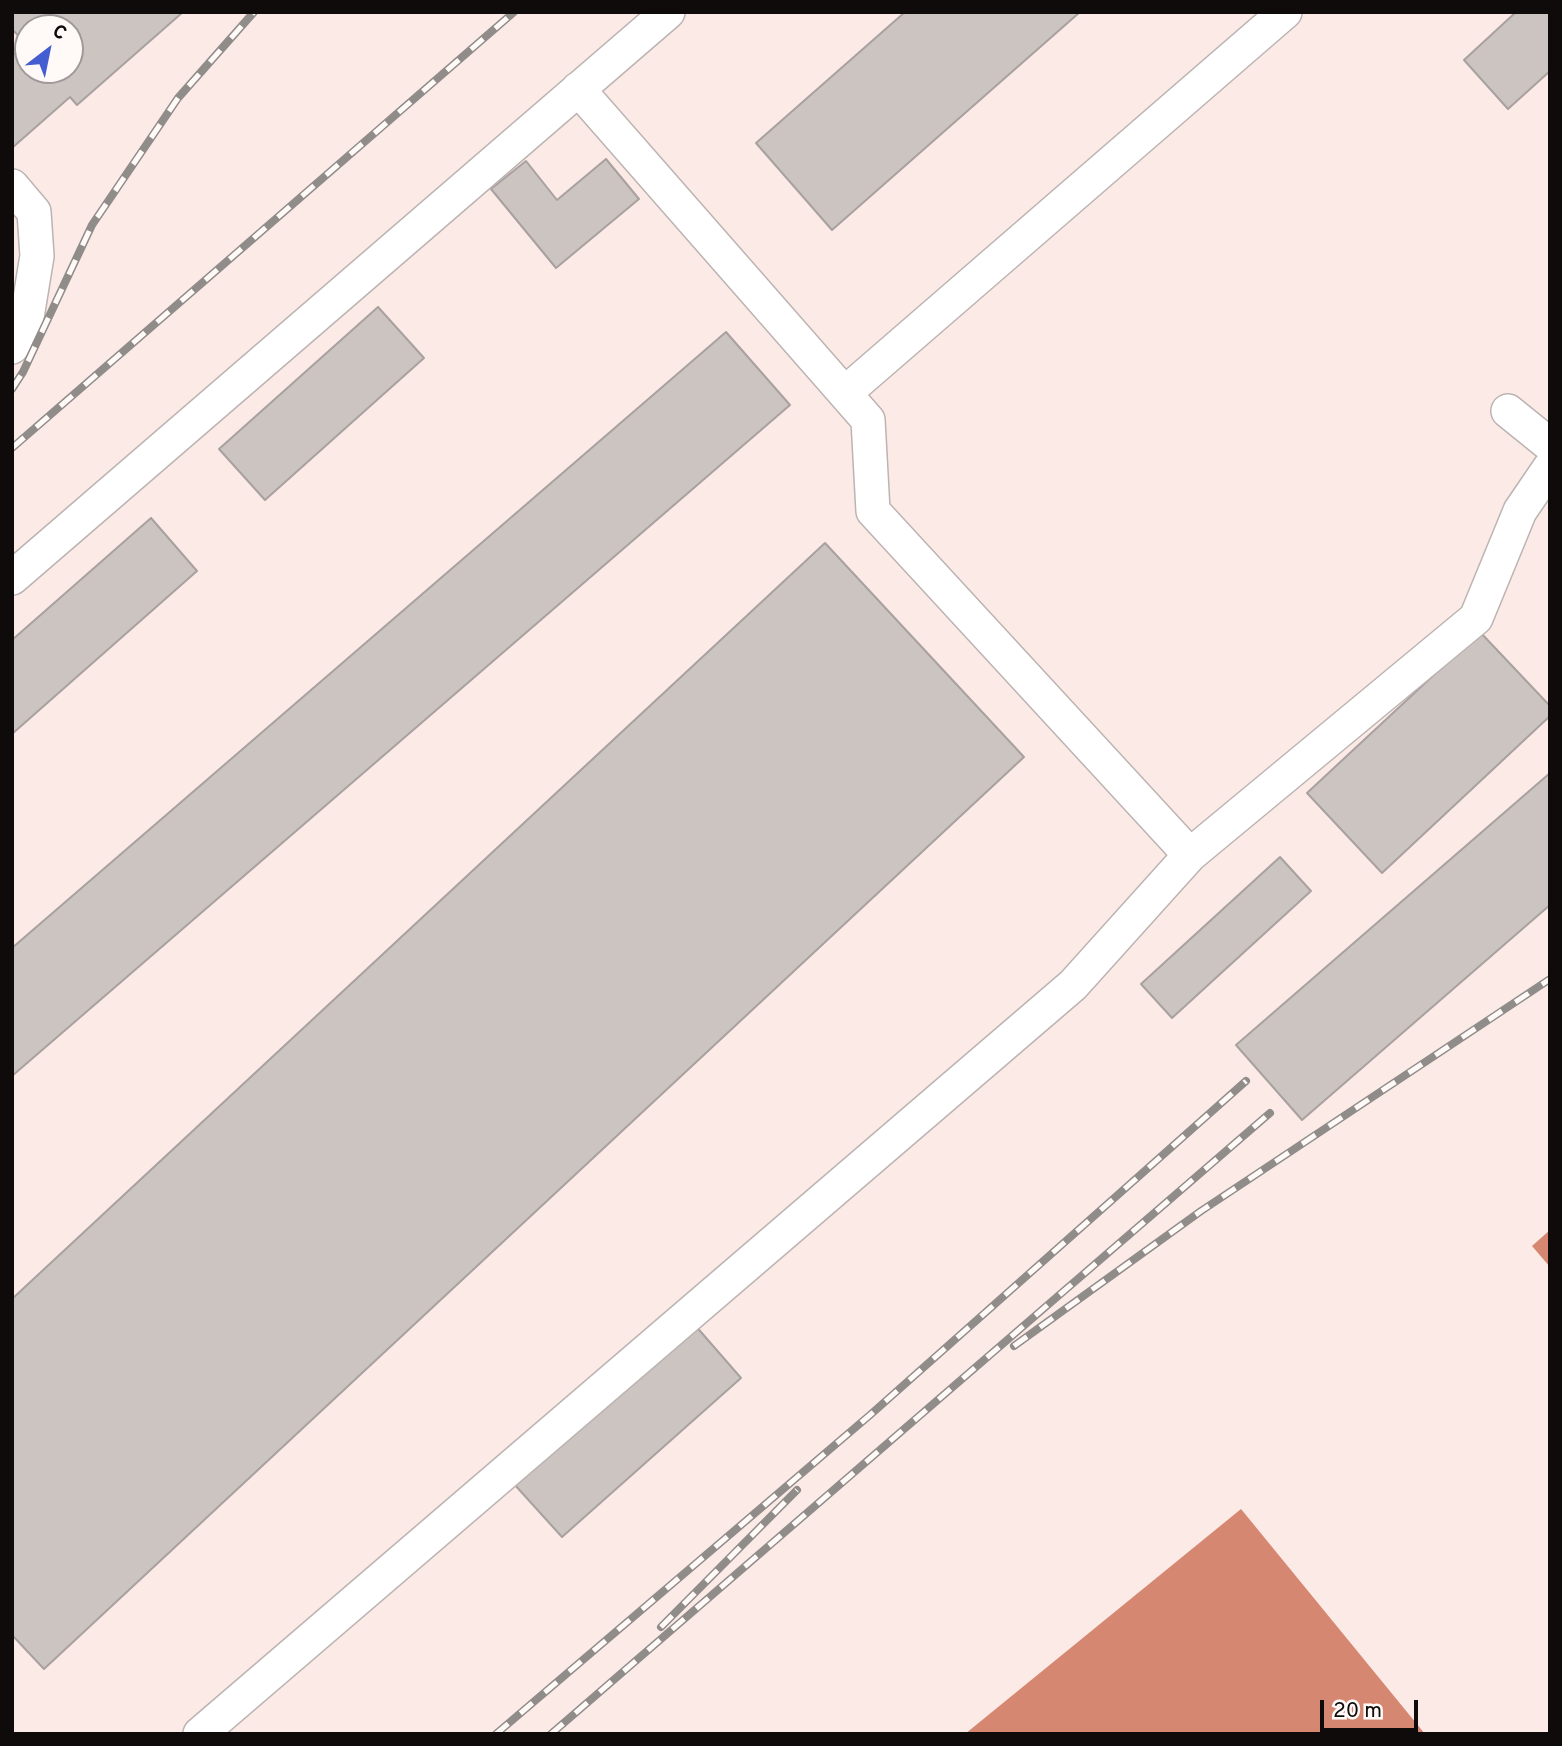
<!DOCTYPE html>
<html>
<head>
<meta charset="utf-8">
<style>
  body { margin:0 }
  #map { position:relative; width:1562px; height:1746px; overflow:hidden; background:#fffaf8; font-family:Overpass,sans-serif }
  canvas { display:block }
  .frame { position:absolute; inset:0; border:14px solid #0e0b0a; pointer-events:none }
  .north { position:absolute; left:14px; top:14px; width:70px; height:70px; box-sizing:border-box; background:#fffaf8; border:2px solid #9f9a99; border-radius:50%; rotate:32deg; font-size:19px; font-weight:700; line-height:28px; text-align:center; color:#0e0b0a }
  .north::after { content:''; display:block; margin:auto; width:24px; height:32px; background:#445dd1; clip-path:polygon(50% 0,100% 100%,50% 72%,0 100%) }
  .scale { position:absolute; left:1320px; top:1700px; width:98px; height:32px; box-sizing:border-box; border:4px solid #0e0b0a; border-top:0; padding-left:9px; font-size:21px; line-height:24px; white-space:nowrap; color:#0e0b0a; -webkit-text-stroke:5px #fffaf8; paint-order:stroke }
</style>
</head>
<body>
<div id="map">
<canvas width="1562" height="1746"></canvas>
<div class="frame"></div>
<div class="north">С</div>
<div class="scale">20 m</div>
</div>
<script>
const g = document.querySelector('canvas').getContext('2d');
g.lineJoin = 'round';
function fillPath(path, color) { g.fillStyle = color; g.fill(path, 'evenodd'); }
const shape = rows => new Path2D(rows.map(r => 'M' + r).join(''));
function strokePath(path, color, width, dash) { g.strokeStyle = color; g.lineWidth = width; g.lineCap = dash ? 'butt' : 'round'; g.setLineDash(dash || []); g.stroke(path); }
fillPath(shape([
  [12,12,1550,12,1550,1734,12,1734],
  [28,28,70,28,70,70,28,70]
]), '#fceae6');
fillPath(shape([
  [1550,1230,1550,1267,1532,1246],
  [1241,1509,1425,1734,965,1734]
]), '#d68771');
const building = shape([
  [12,12,183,12,77,105,70,97,12,148,12,56,26,44,12,29,12,12],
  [28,28,70,28,70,70,28,70,28,28],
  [905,12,1080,12,832,230,756,143,905,12],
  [1516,12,1550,12,1550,71,1508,109,1464,60,1516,12],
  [606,159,639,199,556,268,491,189,526,161,557,200,606,159],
  [378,307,424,358,265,500,219,449,378,307],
  [726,332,790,405,12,1076,12,948,726,332],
  [151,518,197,571,12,734,12,640,151,518],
  [825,543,1024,757,44,1669,12,1635,12,1299,825,543],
  [1480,632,1550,706,1550,716,1382,873,1307,793,1480,632],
  [1550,773,1550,905,1302,1120,1236,1045,1550,773],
  [1280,857,1311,891,1172,1018,1141,984,1280,857],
  [694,1324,741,1378,562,1537,514,1484,694,1324]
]);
fillPath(building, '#ccc4c1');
strokePath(building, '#a9a19f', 2);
const minor = shape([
  [578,89,868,420,873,511,1190,855],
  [12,186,34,212,37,256,27,317,12,347],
  [845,393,1285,12],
  [1508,411,1550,445],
  [12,578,668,12],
  [200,1734,1073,985,1190,855,1476,618,1520,511,1550,467]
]);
strokePath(minor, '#bcb4b2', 36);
strokePath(minor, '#fff', 33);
const rail = shape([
  [12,389,23,372,92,225,178,98,254,12],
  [12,448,514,12],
  [1014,1346,1201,1211,1550,979],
  [661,1627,797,1490],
  [496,1734,870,1415,1246,1081],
  [551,1734,1270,1113]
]);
strokePath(rail, '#908c8a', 8);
strokePath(rail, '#fffaf8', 5, [16]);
</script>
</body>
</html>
